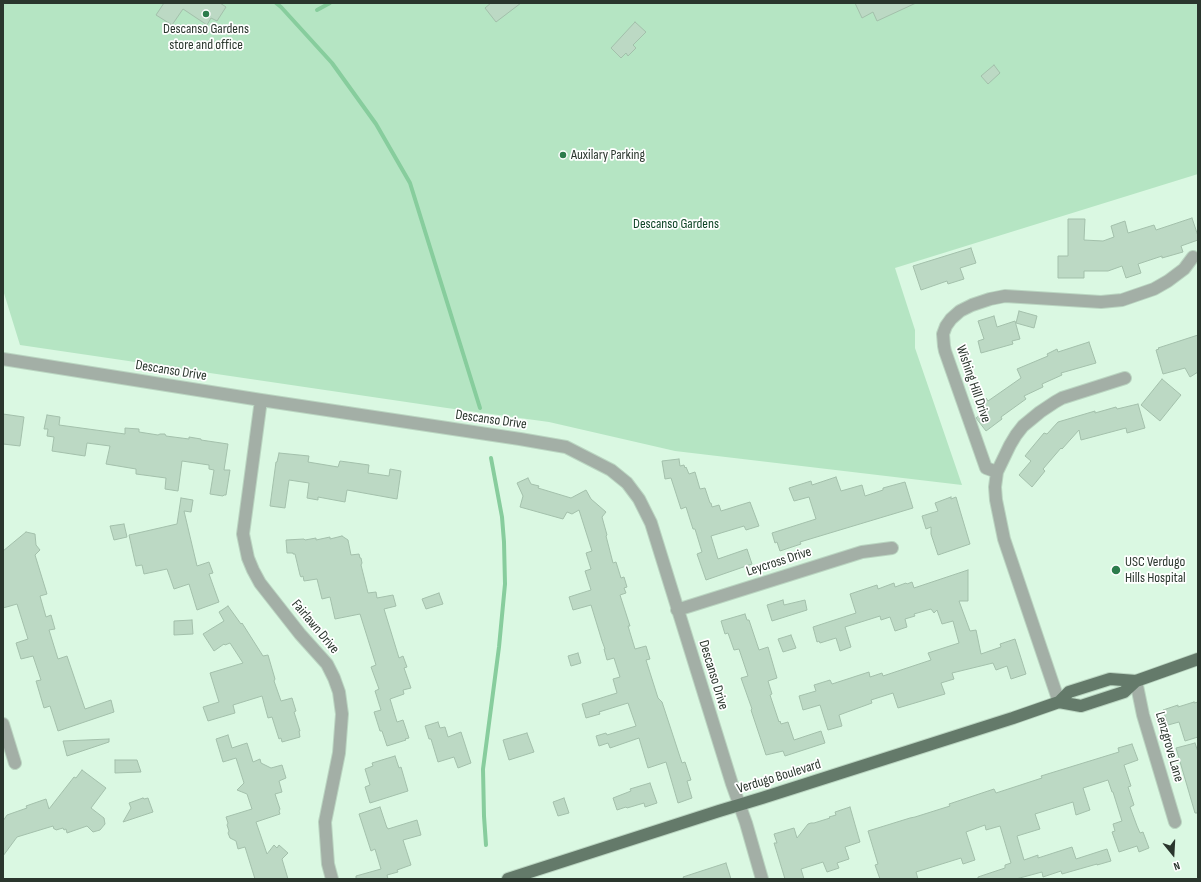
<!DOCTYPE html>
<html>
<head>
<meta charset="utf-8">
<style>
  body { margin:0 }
  #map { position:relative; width:1201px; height:882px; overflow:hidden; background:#daf8e2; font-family:"Sofia Sans Condensed",sans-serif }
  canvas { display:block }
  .frame { position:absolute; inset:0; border:4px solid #2a362d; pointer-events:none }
  .north { position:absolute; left:1153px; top:834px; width:40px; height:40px; -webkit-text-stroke:3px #fff; paint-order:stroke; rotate:162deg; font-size:11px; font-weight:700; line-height:16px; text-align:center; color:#2a362d }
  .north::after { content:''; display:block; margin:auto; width:14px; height:18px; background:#2a362d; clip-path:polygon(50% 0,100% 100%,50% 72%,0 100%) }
</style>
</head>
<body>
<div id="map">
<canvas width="1201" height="882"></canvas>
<div class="frame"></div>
<div class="north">N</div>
</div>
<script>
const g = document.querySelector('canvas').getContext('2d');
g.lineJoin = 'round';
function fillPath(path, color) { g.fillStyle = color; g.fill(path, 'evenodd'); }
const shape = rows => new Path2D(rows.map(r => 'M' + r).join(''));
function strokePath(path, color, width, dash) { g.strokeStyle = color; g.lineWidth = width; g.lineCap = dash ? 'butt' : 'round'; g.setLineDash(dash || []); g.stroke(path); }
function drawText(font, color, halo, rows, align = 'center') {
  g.font = font + ' "Sofia Sans Condensed",sans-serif'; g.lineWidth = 3.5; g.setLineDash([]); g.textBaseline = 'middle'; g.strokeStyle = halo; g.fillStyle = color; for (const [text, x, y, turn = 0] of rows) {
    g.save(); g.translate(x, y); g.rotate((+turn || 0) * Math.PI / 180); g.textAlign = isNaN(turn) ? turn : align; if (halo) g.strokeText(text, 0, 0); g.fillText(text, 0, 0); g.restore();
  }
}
fillPath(shape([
  [3,3,1198,3,1198,174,895,268,915,330,915,348,962,485,675,451,549,422,447,408,20,345,3,290]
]), '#b5e5c3');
strokePath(shape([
  [276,3,281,7,332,63,376,124,410,183,480,408],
  [317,10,330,3],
  [486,845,484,816,483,769,499,647,505,584,504,542,502,517,491,458]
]), '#87cd9d', 4);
const building = shape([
  [164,3,220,3,226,7,217,21,211,18,207,25,183,9,172,25,156,15,164,3],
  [491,3,521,3,496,22,485,8,491,3],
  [855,3,916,3,877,21,873,12,862,18,855,3],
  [635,22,646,32,633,45,636,48,628,56,626,53,621,58,611,48,635,22],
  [994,65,1000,73,988,84,981,76,994,65],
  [1192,218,1198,236,1198,240,1181,246,1183,252,1162,258,1162,256,1138,264,1141,273,1126,278,1122,266,1108,271,1084,271,1084,278,1058,278,1058,256,1068,256,1068,219,1085,219,1084,240,1103,241,1114,237,1111,226,1125,221,1128,233,1154,225,1156,230,1192,218],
  [971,248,976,263,960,268,964,279,948,284,947,281,921,290,913,266,971,248],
  [1019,311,1037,316,1034,328,1016,323,1019,311],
  [994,316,997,327,1015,321,1020,339,1012,341,1013,344,981,353,978,341,984,339,978,321,994,316],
  [1198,335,1198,372,1190,377,1185,368,1163,374,1156,350,1159,349,1158,348,1198,335],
  [1089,342,1096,363,1061,373,1062,375,1042,384,1043,387,1024,396,1026,399,1001,417,1002,419,986,431,976,418,982,413,976,405,986,398,988,401,1021,378,1017,369,1048,356,1047,354,1057,349,1058,352,1089,342],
  [1162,379,1181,395,1160,421,1141,405,1162,379],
  [1138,404,1145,428,1127,433,1126,428,1081,440,1079,430,1062,449,1061,448,1043,469,1045,471,1032,487,1019,475,1031,461,1025,456,1029,451,1044,433,1047,434,1058,422,1095,411,1095,413,1116,407,1117,409,1138,404],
  [3,414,24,417,20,446,3,444,3,414],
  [47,415,60,417,59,425,125,434,125,428,139,429,139,432,158,435,160,434,165,434,166,436,189,439,189,437,201,439,201,440,228,444,224,470,230,470,226,495,224,495,223,496,210,494,214,470,209,469,209,465,182,461,178,491,165,489,166,478,136,474,136,469,106,464,110,446,87,443,85,456,52,451,54,437,47,436,48,429,44,429,47,415],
  [279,453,309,456,308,462,338,467,340,461,369,465,368,473,389,476,390,469,401,471,397,499,347,490,345,502,318,497,318,500,307,498,309,483,289,480,285,508,270,506,276,462,277,462,279,453],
  [679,459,680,466,684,465,685,468,686,467,689,474,695,472,700,489,705,488,710,503,711,503,712,507,719,505,721,511,750,502,759,526,746,530,744,526,711,536,718,559,747,549,752,564,706,580,697,554,702,552,695,529,693,529,686,507,681,509,671,478,665,479,662,461,679,459],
  [836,477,841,491,862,485,865,496,883,490,883,488,905,482,913,508,800,542,801,544,780,551,777,542,775,543,772,533,816,519,809,497,794,501,789,488,811,481,812,485,836,477],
  [528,478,531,484,539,486,538,488,571,498,586,490,591,499,606,512,602,517,607,535,606,536,613,563,616,562,621,578,624,577,627,587,624,588,626,593,620,595,630,626,628,626,635,649,646,646,650,659,646,660,658,698,662,702,664,708,682,763,685,762,691,780,687,781,692,798,678,803,666,762,648,768,639,738,610,748,608,743,599,746,596,736,606,733,607,735,636,726,628,703,599,712,600,714,586,718,582,704,617,693,613,679,620,677,614,658,607,660,604,649,605,649,602,641,591,605,573,610,569,597,591,590,585,571,591,569,586,553,592,551,579,510,572,514,567,512,563,519,520,507,523,496,517,483,528,478],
  [951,497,951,499,956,497,970,544,938,555,931,534,931,527,926,529,922,516,938,511,935,503,951,497],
  [181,498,193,500,191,512,184,511,197,566,209,562,213,573,209,574,219,602,197,610,189,584,174,589,167,569,144,574,142,565,136,566,129,535,177,524,181,498],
  [124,524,127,537,114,540,110,526,124,524],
  [26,532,35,534,36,545,40,550,35,555,47,594,40,596,46,617,51,615,55,629,49,630,58,659,67,656,85,709,111,700,114,712,58,731,50,706,44,708,36,681,41,680,33,656,21,659,16,643,28,639,17,604,3,608,3,551,26,532],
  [342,536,348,540,351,555,359,554,360,558,361,558,362,563,361,565,368,593,376,592,377,598,393,595,396,606,384,609,399,658,403,656,407,667,404,668,411,688,403,690,404,694,390,699,397,722,403,720,409,738,405,739,406,740,387,746,382,731,380,731,374,712,381,710,375,691,379,689,371,667,376,665,360,614,335,619,330,597,322,599,317,579,304,581,303,576,301,577,300,575,295,554,293,554,293,553,287,553,286,540,304,539,305,540,316,538,316,540,330,537,330,539,342,536],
  [968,570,968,601,959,601,970,631,976,630,981,654,1001,647,1000,644,1015,639,1026,674,1011,679,1007,666,996,670,993,663,952,673,954,679,941,683,945,694,898,708,893,693,871,700,872,703,839,715,842,726,828,730,820,705,803,710,799,696,816,691,814,685,830,680,832,684,869,672,870,677,882,673,883,676,931,660,928,653,959,643,953,621,942,624,937,610,934,613,931,609,914,614,915,616,905,619,907,627,895,631,890,617,881,620,880,616,845,627,851,647,840,651,836,638,820,643,819,641,817,642,813,627,856,613,850,594,877,585,878,589,894,583,895,587,906,583,907,584,912,582,914,588,968,570],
  [439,593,443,604,426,609,422,599,439,593],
  [783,600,784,605,805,600,807,610,772,621,767,605,783,600],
  [228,606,241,624,242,623,263,656,268,655,275,679,274,681,281,701,292,698,296,711,294,712,300,731,299,731,300,737,282,742,281,738,279,739,272,717,268,718,262,696,233,705,235,713,208,721,203,707,219,702,210,673,243,663,230,643,225,645,224,644,214,651,203,634,224,621,219,612,228,606],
  [745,614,747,620,749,620,759,650,768,647,777,678,768,681,772,694,770,695,779,722,780,721,781,724,788,722,794,740,821,731,825,743,785,756,783,751,766,755,751,710,752,709,741,678,748,676,739,649,734,650,728,633,725,634,721,621,745,614],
  [192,620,193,634,174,635,174,621,192,620],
  [791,635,796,648,783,652,778,639,791,635],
  [578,653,581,663,571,666,568,656,578,653],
  [1194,702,1194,703,1198,702,1198,737,1185,741,1179,722,1168,725,1163,710,1178,705,1178,707,1194,702],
  [438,722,440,728,445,727,448,737,461,732,471,763,458,768,454,757,438,762,431,739,429,739,425,726,438,722],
  [527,733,534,752,509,760,503,740,527,733],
  [228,735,232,748,247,743,253,762,260,759,261,763,271,768,282,765,286,778,279,781,282,792,275,794,280,809,279,811,280,814,256,822,267,854,274,845,277,848,279,845,288,853,282,859,288,879,255,879,245,847,238,849,236,841,230,838,228,833,229,831,227,825,228,823,226,817,252,809,247,794,237,790,244,783,236,758,223,762,216,739,228,735],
  [109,739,109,742,67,756,63,741,109,739],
  [1195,743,1198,752,1198,813,1195,813,1176,748,1195,743],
  [1132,744,1138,760,1124,765,1131,786,1128,787,1134,805,1130,807,1137,826,1140,833,1143,832,1149,848,1139,852,1137,846,1119,852,1112,832,1115,831,1113,824,1122,821,1113,792,1112,792,1108,780,1083,788,1090,810,1076,815,1073,802,1035,814,1040,829,1017,836,1024,860,1038,855,1038,858,1072,847,1076,859,1107,849,1111,861,1097,865,1097,864,1062,874,1061,871,1043,877,1042,872,1016,879,978,879,978,877,1005,868,1005,865,1011,863,1000,826,986,830,985,825,966,832,975,860,963,864,961,858,916,872,918,879,880,879,875,865,878,864,868,831,910,818,915,817,950,806,949,804,994,789,996,793,1042,778,1041,776,1119,752,1118,748,1132,744],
  [395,756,399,768,401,767,408,791,370,803,365,787,370,785,365,769,373,766,372,763,395,756],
  [115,760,137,760,141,772,115,773,115,760],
  [82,770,106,788,91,808,104,818,105,824,100,830,93,832,87,826,67,833,66,829,64,830,63,828,56,830,55,829,54,829,53,826,17,837,3,856,3,821,7,815,27,808,26,806,46,799,49,809,74,777,76,778,82,770],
  [650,783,657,803,645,807,644,803,627,808,626,807,617,810,613,798,631,791,630,789,650,783],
  [143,798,144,799,148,798,153,812,123,822,131,808,129,803,143,798],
  [564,798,569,813,558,816,553,802,564,798],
  [380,807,387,828,388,828,388,829,417,820,421,835,403,840,411,865,397,870,398,872,387,875,388,879,356,879,356,876,381,869,375,849,371,851,359,814,380,807],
  [850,807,860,842,845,847,849,859,837,863,839,868,827,872,823,862,801,869,804,879,785,879,774,843,777,843,774,834,794,828,797,838,808,824,811,823,814,823,830,818,829,817,836,815,835,812,850,807],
  [726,863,731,879,684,879,683,877,726,863]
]);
fillPath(building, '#bcd9c4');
strokePath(building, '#a3c0ab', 1);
const minor = shape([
  [3,359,261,400,520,439,566,447,611,470,627,483,639,499,651,523,732,784,746,823,762,879],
  [261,400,243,534,248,558,253,570,260,583,300,634,327,664,334,678,339,692,342,714,339,753,325,822,328,864,332,879],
  [997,472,986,468,945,351,944,346,943,334,946,326,951,319,960,311,972,305,990,299,1005,296,1101,302,1122,300,1154,289,1168,281,1184,269,1193,257],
  [677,610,862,552,892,548],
  [1136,681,1143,715,1175,822],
  [1059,702,1004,539,996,500,995,487,997,472,1010,445,1016,435,1023,426,1040,412,1055,402,1062,398,1125,378],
  [3,724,15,763]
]);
const major = shape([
  [1059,702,1081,706,1124,692,1136,681],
  [508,879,719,811,762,798,1013,718,1059,702,1069,692,1110,679,1136,681,1198,659]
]);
strokePath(minor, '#bad5c1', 14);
strokePath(major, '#bad5c1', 14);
strokePath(minor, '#a3afa6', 12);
strokePath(major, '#647a6a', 12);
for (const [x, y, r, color] of [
  [206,14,4,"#2c7c4c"],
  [563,155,4,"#2c7c4c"],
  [1116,570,5,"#2c7c4c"]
]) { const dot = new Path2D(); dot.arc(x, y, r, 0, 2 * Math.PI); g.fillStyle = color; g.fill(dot); strokePath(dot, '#fff', 1.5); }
drawText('14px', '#2a362d', '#fff', [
  ["Descanso Gardens",206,29,"center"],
  ["store and office",206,45,"center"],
  ["Auxilary Parking",571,155],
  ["USC Verdugo",1125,562],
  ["Hills Hospital",1125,578]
], 'left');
drawText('14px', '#0f4526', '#fff', [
  ["Descanso Gardens",676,224]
]);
drawText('14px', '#2a362d', '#fff', [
  ["Descanso Drive",171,371,9],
  ["Wishing Hill Drive",973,384,71],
  ["Descanso Drive",491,420,8],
  ["Leycross Drive",779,562,-18],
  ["Fairlawn Drive",315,627,50],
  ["Descanso Drive",713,675,73],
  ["Lenzgrove Lane",1169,747,74],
  ["Verdugo Boulevard",779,777,-17]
]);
</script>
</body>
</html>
